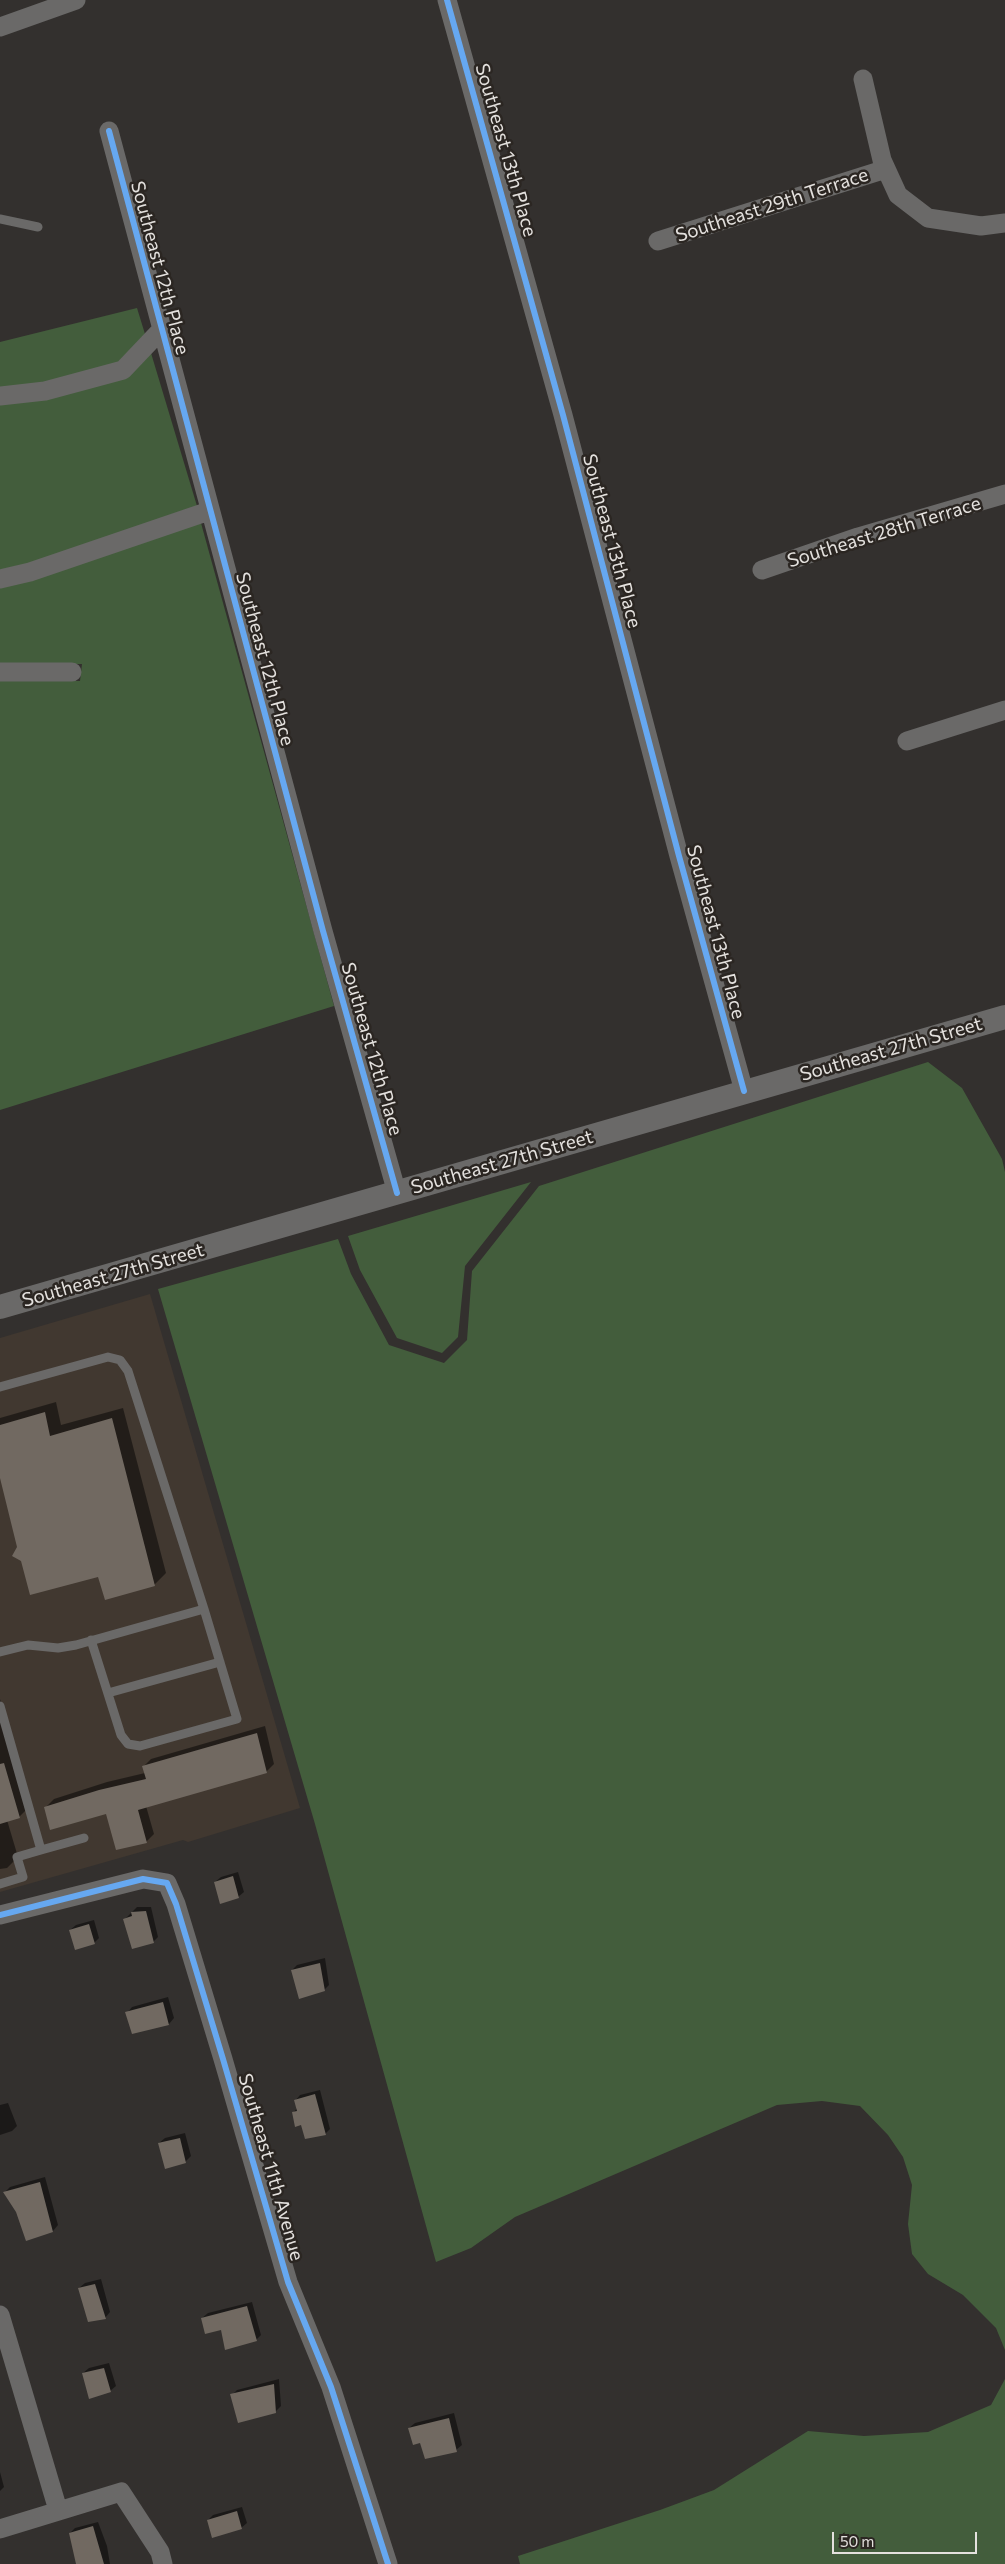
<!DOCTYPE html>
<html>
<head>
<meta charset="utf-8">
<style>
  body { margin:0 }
  #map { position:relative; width:1005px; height:2564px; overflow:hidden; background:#33302e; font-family:Commissioner,sans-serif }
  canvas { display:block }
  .scale { position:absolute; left:832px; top:2532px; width:145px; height:22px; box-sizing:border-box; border:2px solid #e4e1de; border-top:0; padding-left:6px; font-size:15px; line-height:18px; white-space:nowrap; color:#e4e1de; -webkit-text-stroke:4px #2b2622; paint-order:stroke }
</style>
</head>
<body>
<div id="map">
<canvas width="1005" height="2564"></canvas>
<div class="scale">50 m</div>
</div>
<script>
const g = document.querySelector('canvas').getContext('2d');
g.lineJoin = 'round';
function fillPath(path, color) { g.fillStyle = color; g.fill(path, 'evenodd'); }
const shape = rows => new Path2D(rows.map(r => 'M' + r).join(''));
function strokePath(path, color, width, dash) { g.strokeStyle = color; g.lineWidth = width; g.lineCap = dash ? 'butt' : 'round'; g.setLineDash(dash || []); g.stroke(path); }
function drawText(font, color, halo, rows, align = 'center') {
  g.font = font + ' Commissioner,sans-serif'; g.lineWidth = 5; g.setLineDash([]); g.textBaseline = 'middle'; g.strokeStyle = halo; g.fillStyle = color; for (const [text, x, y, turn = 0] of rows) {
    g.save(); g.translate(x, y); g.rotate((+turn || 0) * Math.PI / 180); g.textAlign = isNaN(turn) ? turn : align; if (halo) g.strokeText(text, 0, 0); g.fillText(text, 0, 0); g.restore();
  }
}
fillPath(shape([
  [150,1294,300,1808,188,1842,183,1840,0,1892,0,1338]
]), '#413830');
fillPath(shape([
  [137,308,145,334,118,363,43,383,0,388,0,342],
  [151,353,197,506,28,564,0,570,0,405],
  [201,523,334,1006,0,1110,0,681,80,681,82,664,0,664,0,587],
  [928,1062,962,1088,1002,1159,1005,1172,1005,2350,996,2328,963,2295,928,2274,912,2254,908,2224,912,2185,903,2157,888,2135,860,2106,822,2101,777,2105,515,2217,471,2248,436,2262,315,1824,158,1289,338,1239,351,1274,389,1345,444,1363,467,1340,472,1271,539,1186],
  [531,1182,465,1266,458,1337,442,1353,397,1338,360,1270,348,1236],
  [1005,2379,1005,2564,520,2564,518,2556,660,2510,714,2490,808,2431,864,2436,928,2432,991,2405]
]), '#435d3c');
fillPath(shape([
  [56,1402,61,1425,123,1408,166,1573,155,1584,106,1598,99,1575,18,1547,0,1473,0,1418],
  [0,1699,30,1806,19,1817,7,1820,18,1857,7,1868,0,1869],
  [265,1726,274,1764,266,1772,146,1806,154,1834,146,1842,106,1813,46,1807,54,1799,107,1782,145,1773,143,1767,151,1759],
  [238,1872,244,1892,238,1897,215,1882,221,1877],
  [137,1907,151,1907,158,1937,153,1942,125,1919],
  [94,1920,99,1938,94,1943,70,1930,76,1925],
  [325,1958,329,1985,324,1990,292,1970,297,1965],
  [168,1997,174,2018,169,2024,132,2032,127,2013,132,2007],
  [320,2090,330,2129,325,2134,294,2112,297,2108,295,2101,300,2095],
  [8,2103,17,2126,12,2131,0,2135,0,2105],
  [185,2133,191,2156,185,2162,159,2143,165,2138],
  [45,2177,58,2225,53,2231,27,2239,17,2211,5,2192,10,2187],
  [101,2279,110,2312,105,2318,79,2288,85,2283],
  [252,2302,261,2335,256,2340,222,2328,202,2318,208,2313],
  [109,2363,116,2386,110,2391,83,2373,89,2368],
  [279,2379,281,2406,275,2412,232,2395,237,2390],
  [454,2413,462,2445,456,2450,421,2442,409,2428,415,2423],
  [0,2472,4,2487,0,2491],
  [242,2507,247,2523,241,2528,208,2520,213,2515],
  [98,2522,107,2546,110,2564,77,2564,70,2533,75,2528]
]), '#0007');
fillPath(shape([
  [45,1412,50,1436,112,1418,155,1586,105,1600,98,1577,30,1595,21,1561,12,1556,17,1547,0,1478,0,1425],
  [257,1733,267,1773,138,1810,147,1843,116,1850,106,1814,50,1830,44,1807,99,1790,146,1779,142,1766],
  [4,1763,20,1818,0,1824,0,1764],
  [233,1876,239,1898,220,1904,214,1882],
  [146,1911,154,1943,132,1949,123,1919,132,1916,131,1912],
  [89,1924,95,1944,75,1950,69,1930],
  [320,1963,325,1991,299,1999,291,1970],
  [163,2002,169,2025,132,2034,125,2012],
  [315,2094,326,2135,305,2139,301,2125,295,2127,292,2112,297,2111,294,2100],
  [180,2138,186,2163,165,2169,158,2143],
  [40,2182,53,2232,26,2241,16,2212,3,2192],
  [95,2284,106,2319,88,2322,78,2288],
  [247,2306,257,2341,225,2350,221,2330,205,2334,201,2318],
  [104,2368,111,2392,89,2399,82,2373],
  [274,2384,276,2413,238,2423,230,2394],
  [449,2418,457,2452,425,2459,420,2443,413,2445,408,2428],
  [237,2511,242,2529,212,2538,207,2520],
  [93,2526,104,2564,76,2564,69,2533]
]), '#716961');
strokePath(shape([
  [0,219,38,227],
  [0,1387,108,1357,120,1360,128,1371,204,1609,76,1645,58,1648,28,1645,0,1652],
  [91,1640,121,1735,128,1744,140,1746,237,1719,204,1609],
  [108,1693,220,1662],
  [0,1706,41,1850,17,1857,23,1877,0,1884],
  [41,1850,84,1838]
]), '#6a6968', 9);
strokePath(shape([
  [447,0,563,415,679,856,744,1091],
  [0,27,76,0],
  [863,79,882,160,898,195,928,218,981,226,1005,223],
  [109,131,323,931,397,1193],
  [658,241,886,169],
  [0,396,45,391,123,370,161,330],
  [762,570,858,537,1005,494],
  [0,579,30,572,209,511],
  [0,672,72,672],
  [907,741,1005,710],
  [0,1915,143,1879,167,1883,176,1904,223,2059,288,2282,331,2387,388,2564],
  [0,2315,58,2510],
  [0,2529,121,2492,160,2552,163,2564]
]), '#6a6968', 19);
strokePath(shape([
  [0,1307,1005,1017]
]), '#6a6968', 24);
strokePath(shape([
  [447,0,563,415,679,856,744,1091],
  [109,131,323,931,397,1193],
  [0,1915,143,1879,167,1883,176,1904,223,2059,288,2282,331,2387,388,2564]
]), '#66a8f1', 6);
drawText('19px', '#e4e1de', '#2b2622', [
  ["Southeast 13th Place",506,150,74],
  ["Southeast 29th Terrace",772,205,-18],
  ["Southeast 12th Place",160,268,75],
  ["Southeast 28th Terrace",884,532,-17],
  ["Southeast 13th Place",612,541,75],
  ["Southeast 12th Place",265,659,75],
  ["Southeast 13th Place",716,932,75],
  ["Southeast 12th Place",372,1049,74],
  ["Southeast 27th Street",891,1049,-16],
  ["Southeast 27th Street",502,1162,-16],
  ["Southeast 27th Street",113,1275,-16],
  ["Southeast 11th Avenue",271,2167,74]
]);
</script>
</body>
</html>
